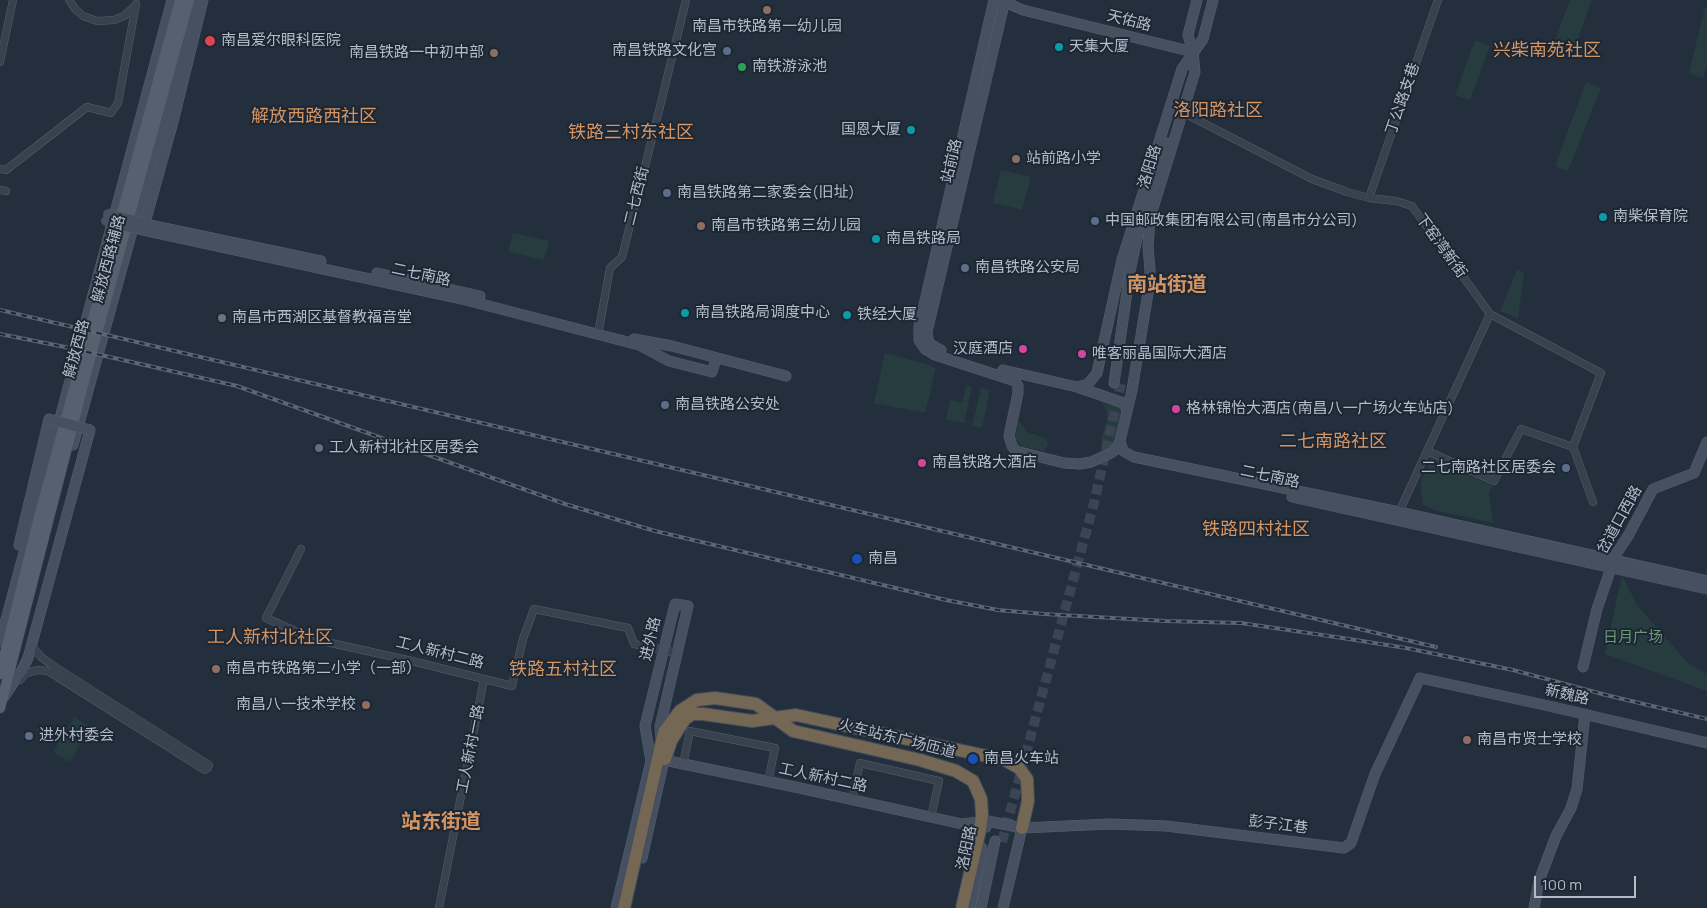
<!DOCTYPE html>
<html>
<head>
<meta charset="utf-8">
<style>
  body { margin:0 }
  #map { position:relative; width:1707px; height:908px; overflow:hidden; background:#242f3e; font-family:Manrope,sans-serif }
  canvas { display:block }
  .scale { position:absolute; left:1534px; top:876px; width:102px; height:22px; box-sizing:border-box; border:2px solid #b4bcc9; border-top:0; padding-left:6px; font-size:15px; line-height:18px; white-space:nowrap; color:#b4bcc9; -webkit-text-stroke:4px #1d2633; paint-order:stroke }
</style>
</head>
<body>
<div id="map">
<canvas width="1707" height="908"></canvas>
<div class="scale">100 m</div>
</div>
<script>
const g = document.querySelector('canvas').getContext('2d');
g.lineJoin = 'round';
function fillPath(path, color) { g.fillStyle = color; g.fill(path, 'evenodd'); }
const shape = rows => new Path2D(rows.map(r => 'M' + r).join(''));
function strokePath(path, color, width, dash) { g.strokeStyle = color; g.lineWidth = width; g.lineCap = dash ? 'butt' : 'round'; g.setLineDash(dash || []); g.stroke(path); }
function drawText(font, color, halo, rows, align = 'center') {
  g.font = font + ' Manrope,"Noto Sans SC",sans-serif'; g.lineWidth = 4; g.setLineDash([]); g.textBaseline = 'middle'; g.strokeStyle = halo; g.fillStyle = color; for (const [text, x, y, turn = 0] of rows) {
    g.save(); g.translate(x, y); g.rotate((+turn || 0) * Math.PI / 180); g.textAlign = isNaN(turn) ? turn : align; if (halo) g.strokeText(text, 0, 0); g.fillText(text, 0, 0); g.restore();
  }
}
fillPath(shape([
  [1570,0,1592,0,1573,51,1554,43],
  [1705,7,1707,8,1707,65,1703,78,1689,73],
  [1475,40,1490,46,1470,100,1455,95],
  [1586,82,1601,88,1568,171,1555,166],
  [1001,170,1031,177,1022,210,993,203],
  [513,233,549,241,544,260,508,252],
  [1517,270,1524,273,1518,318,1500,311],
  [885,353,927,364,936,368,925,413,874,403],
  [966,386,972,387,964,423,946,420,950,400,962,403],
  [981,388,990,390,982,428,972,426],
  [1104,400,1117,402,1121,411,1121,420,1115,443,1112,449,1107,449,1102,446,1101,440,1107,419,1106,410,1102,404],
  [1018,422,1021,423,1027,432,1046,438,1048,444,1044,451,1021,446,1015,438],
  [1431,458,1493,486,1489,492,1493,523,1434,510,1423,504,1421,493,1421,481],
  [1622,575,1637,605,1688,663,1707,674,1707,691,1605,654],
  [74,717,90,727,70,762,53,752]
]), '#263c3f');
strokePath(shape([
  [1002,842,1094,503,1121,384]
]), '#3a4453', 10, [10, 5]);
const street = shape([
  [69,0,75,9,83,16,97,21,114,20,124,16,136,5],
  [0,62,13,0],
  [1180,111,1312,179,1347,192,1369,198,1396,201,1412,206,1490,314,1399,512],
  [0,169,6,170,87,107,111,113,118,103,136,4],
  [0,190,6,191],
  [1369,198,1438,0],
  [1490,314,1601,373,1573,447,1593,502],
  [599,329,610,268,622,257,658,115,686,0],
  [1427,451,1494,481,1521,429,1573,447],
  [301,549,266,618,313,639,412,661,512,686,523,639,534,609,628,628,634,644,677,653],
  [20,680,26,673,38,670,48,671,205,770,208,768,209,765,52,665,41,657,31,645],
  [683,764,690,731,775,748,768,782],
  [852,800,860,763,939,781,931,817],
  [439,908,484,679]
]);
const secondary = shape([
  [203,0,174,118,143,230,462,299,639,345,669,361,712,372,716,359],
  [994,0,919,327,919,340,925,349,935,355,1015,381,1018,386,1018,393,1009,436,1012,446,1016,451,1064,463,1080,464,1091,462,1111,453,1117,448,1120,441],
  [1000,0,1023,10,1193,52],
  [1197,0,1188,35,1193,52,1195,72,1150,218,1148,246,1150,270,1148,293,1132,390,1120,441,1123,451,1134,457,1399,512,1707,581],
  [145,224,321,261],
  [377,273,480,296],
  [634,339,672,346,786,376],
  [941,350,930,344,928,339,927,332,1005,0],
  [1003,370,1077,387,1121,402,1125,405,1127,411],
  [1114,383,1130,271,1137,238,1166,143],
  [1077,387,1088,384,1097,373,1122,260,1182,69,1203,39,1213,0],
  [73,445,196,0],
  [1292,497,1707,589],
  [19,545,49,419],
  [0,642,172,0],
  [1583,667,1597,609,1611,568,1612,560,1628,536,1653,489,1694,473,1707,442],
  [4,697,22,670,28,658,90,430],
  [657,761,664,760,795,787,962,824,988,821],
  [986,827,988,821,1022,828,1003,908],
  [1022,828,1110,824,1166,826,1344,848,1351,843,1375,774,1420,678,1549,706,1707,743],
  [642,858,664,760,663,752],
  [616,908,651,761,645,726,675,604,688,606,660,727,661,738],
  [970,908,982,848],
  [981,908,995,841],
  [1534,908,1539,881,1556,836,1571,808,1577,789,1585,714]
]);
const primary = shape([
  [0,674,40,513,180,0],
  [0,708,87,370,189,0]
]);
strokePath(street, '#565f6c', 8);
strokePath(secondary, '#565f6c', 11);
strokePath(primary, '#414a57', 11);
strokePath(street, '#38414e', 7);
strokePath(secondary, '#465061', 10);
strokePath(primary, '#56606e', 10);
const rail = shape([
  [0,310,1436,647],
  [0,334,70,348,237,386,565,504,655,531,946,600,998,610,1044,614,1165,621,1241,623,1349,639,1406,648,1513,670,1606,695,1707,719]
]);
strokePath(rail, '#5a6575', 4);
strokePath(rail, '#1d2633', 2, [5.5]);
const secondaryBridge = shape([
  [108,214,145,224],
  [106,221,143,230],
  [49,419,90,430]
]);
const highwayBridge = shape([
  [665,759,671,741,679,728,685,719,692,714,703,714,752,721,796,715,1005,760,1019,768,1027,779,1028,801,1022,828],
  [624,908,664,732,680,711,697,700,715,698,756,704,793,731,920,760,956,771,973,781,981,799,982,815,980,830,962,908]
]);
strokePath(secondaryBridge, '#565f6c', 11, []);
strokePath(highwayBridge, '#434c59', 14, []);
strokePath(secondaryBridge, '#465061', 10);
strokePath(highwayBridge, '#746855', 12);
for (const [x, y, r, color] of [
  [767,10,5,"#8d6e63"],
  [210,41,6,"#e0444e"],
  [1059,47,5,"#0f9aa8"],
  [727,51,5,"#5c6f8a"],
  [494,53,5,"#8d6e63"],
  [742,67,5,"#2e9e5b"],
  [911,130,5,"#0f9aa8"],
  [1016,159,5,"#8d6e63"],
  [667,193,5,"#5c6f8a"],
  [1603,217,5,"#0f9aa8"],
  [1095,221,5,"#5c6f8a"],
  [701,226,5,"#8d6e63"],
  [876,239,5,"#0f9aa8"],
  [965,268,5,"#5c6f8a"],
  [685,313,5,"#0f9aa8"],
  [847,315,5,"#0f9aa8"],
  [222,318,5,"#6b7280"],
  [1023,349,5,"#d1479c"],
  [1082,354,5,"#d1479c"],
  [665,405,5,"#5c6f8a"],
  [1176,409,5,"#d1479c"],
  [319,448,5,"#5c6f8a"],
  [922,463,5,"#d1479c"],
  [1566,468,5,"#5c6f8a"],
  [857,559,6,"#1a4fb4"],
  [216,669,5,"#8d6e63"],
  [366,705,5,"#8d6e63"],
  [29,736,5,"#5c6f8a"],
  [1467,740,5,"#8d6e63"],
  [973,759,6,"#1a4fb4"]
]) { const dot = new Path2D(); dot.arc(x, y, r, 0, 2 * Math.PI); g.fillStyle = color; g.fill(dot); strokePath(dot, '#1d2633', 2); }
drawText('15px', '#b4bcc9', '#1d2633', [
  ["天佑路",1129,21,14],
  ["丁公路支巷",1403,99,-71],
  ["站前路",952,161,-77],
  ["洛阳路",1150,167,-73],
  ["二七西街",637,196,-76],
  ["下窑湾新街",1441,246,54],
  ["解放西路辅路",109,259,-75],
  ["二七南路",421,275,12],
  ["解放西路",77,349,-75],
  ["二七南路",1270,477,12],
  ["岔道口西路",1620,520,-61],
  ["进外路",651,639,-77],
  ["工人新村二路",440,653,14],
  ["新魏路",1567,695,13],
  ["火车站东广场匝道",897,739,14],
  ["工人新村一路",471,749,-79],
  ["工人新村二路",823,778,12],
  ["彭子江巷",1278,825,7],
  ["洛阳路",967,848,-78]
]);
drawText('15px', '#b4bcc9', '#1d2633', [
  ["南昌市铁路第一幼儿园",767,27,"center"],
  ["南昌爱尔眼科医院",221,41],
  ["天集大厦",1069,47],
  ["南昌铁路文化宫",717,51,"right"],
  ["南昌铁路一中初中部",484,53,"right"],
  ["南铁游泳池",752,67],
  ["国恩大厦",901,130,"right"],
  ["站前路小学",1026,159],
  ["南昌铁路第二家委会(旧址)",677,193],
  ["南柴保育院",1613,217],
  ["中国邮政集团有限公司(南昌市分公司)",1105,221],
  ["南昌市铁路第三幼儿园",711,226],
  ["南昌铁路局",886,239],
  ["南昌铁路公安局",975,268],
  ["南昌铁路局调度中心",695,313],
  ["铁经大厦",857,315],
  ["南昌市西湖区基督教福音堂",232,318],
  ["汉庭酒店",1013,349,"right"],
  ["唯客丽晶国际大酒店",1092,354],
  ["南昌铁路公安处",675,405],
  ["格林锦怡大酒店(南昌八一广场火车站店)",1186,409],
  ["工人新村北社区居委会",329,448],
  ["南昌铁路大酒店",932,463],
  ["二七南路社区居委会",1556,468,"right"],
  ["南昌",868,559],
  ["南昌市铁路第二小学（一部）",226,669],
  ["南昌八一技术学校",356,705,"right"],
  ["进外村委会",39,736],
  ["南昌市贤士学校",1477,740],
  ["南昌火车站",984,759]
], 'left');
drawText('15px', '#6b9a76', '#1d2633', [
  ["日月广场",1633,638]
]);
drawText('18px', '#d59563', '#1d2633', [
  ["兴柴南苑社区",1547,51],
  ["洛阳路社区",1218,111],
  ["解放西路西社区",314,117],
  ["铁路三村东社区",631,133],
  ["二七南路社区",1333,442],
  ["铁路四村社区",1256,530],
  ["工人新村北社区",270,638],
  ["铁路五村社区",563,670]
]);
drawText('bold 20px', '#d59563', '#1d2633', [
  ["南站街道",1167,285],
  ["站东街道",441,822]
]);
</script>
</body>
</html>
